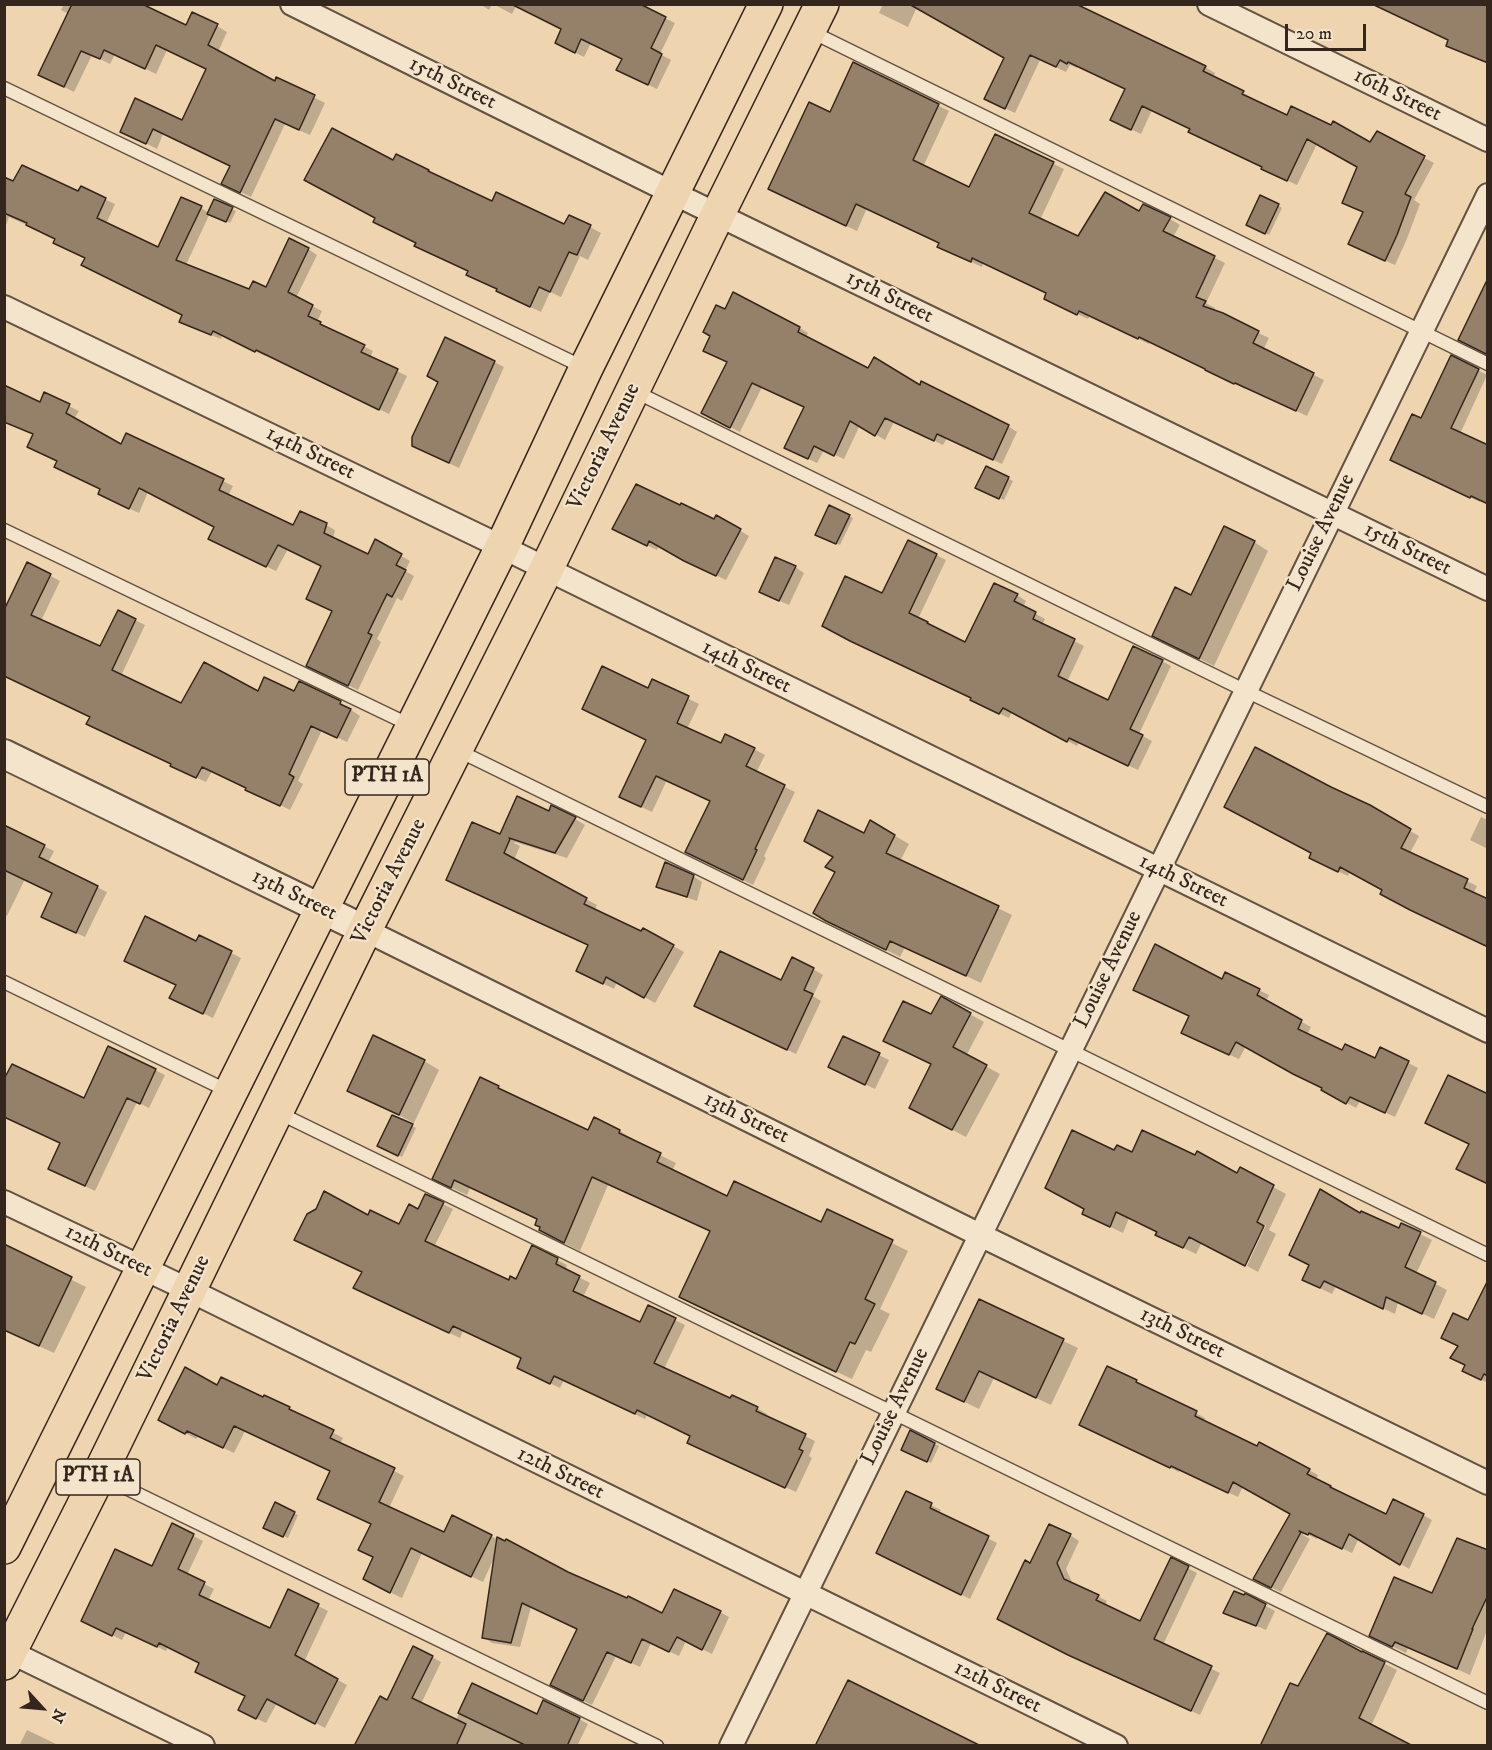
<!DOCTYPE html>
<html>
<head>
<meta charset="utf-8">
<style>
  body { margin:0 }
  #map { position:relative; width:1492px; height:1750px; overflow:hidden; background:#eed5b0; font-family:"IM FELL DW Pica",serif }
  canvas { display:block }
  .frame { position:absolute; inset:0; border:6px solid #35261d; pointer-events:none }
  .north { position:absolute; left:12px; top:1678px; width:60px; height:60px; -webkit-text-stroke:4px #f4e4cc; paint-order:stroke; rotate:116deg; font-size:16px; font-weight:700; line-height:24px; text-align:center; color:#35261d }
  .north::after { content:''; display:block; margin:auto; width:21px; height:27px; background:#35261d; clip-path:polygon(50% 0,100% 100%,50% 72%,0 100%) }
  .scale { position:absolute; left:1285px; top:24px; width:81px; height:27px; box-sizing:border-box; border:3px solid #35261d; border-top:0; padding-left:8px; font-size:18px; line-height:21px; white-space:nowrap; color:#35261d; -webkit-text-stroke:4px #f4e4cc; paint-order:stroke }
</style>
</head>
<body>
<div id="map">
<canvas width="1492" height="1750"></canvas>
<div class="frame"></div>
<div class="north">N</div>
<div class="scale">20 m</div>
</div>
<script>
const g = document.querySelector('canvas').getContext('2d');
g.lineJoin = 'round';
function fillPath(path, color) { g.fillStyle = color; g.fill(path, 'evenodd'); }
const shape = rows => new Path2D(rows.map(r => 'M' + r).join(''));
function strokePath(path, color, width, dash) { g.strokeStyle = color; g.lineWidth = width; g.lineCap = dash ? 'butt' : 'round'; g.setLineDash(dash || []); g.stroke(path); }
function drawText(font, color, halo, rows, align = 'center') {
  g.font = font + ' "IM FELL DW Pica",serif'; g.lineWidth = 4.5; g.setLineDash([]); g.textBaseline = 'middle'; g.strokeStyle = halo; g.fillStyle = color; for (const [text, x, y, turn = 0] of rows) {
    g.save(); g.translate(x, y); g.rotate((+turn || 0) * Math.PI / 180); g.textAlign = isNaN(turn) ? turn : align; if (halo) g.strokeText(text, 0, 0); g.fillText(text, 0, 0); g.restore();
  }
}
fillPath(shape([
  [64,4,139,4,186,27,217,26,227,32,218,52,275,83,277,79,325,103,310,135,285,124,251,197,234,189,231,166,163,134,157,149,122,131,182,122,207,69,167,50,156,74,115,54,110,64,92,55,74,92,50,80,69,14,61,10],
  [480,4,492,4,489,10],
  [493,4,636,4,675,23,660,54,671,60,657,89,627,75,623,59,591,43,584,57,566,48,563,29,516,6,512,14],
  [883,4,1072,4,1205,67,1215,73,1213,78,1253,98,1252,101,1287,117,1371,144,1377,133,1434,163,1414,200,1420,204,1406,241,1395,265,1359,249,1364,212,1359,167,1317,144,1297,185,1273,174,1191,129,1152,110,1141,134,1122,125,1126,89,1078,66,1077,68,1070,65,1066,72,1040,60,1015,113,996,104,1006,57,916,9,908,27,879,13],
  [854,64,949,111,923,167,970,189,996,136,1064,169,1040,220,1079,238,1139,213,1170,219,1180,225,1173,237,1225,263,1206,303,1215,308,1214,312,1269,338,1263,350,1324,380,1307,416,1246,387,1245,389,1150,342,1149,344,1090,316,1088,319,1056,304,1048,294,983,263,982,267,950,252,941,243,867,208,857,231,780,195,830,114],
  [397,156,492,203,565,226,590,227,601,233,588,260,580,256,561,297,550,292,541,312,509,297,469,272,427,251,417,243,394,162],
  [4,179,13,183,79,193,81,188,115,204,106,224,159,249,201,208,209,213,215,201,236,211,230,223,210,213,186,265,250,291,266,289,308,249,317,255,296,298,322,311,317,322,329,329,373,351,370,358,407,376,389,414,266,354,265,356,222,335,221,339,190,327,181,322,184,315,57,239,9,217,6,225,4,224],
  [1278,205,1282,208,1269,235,1252,227],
  [726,311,800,328,808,333,806,338,869,370,920,387,1008,426,1017,432,1002,464,947,438,943,445,894,422,885,440,860,425,844,459,824,450,817,463,794,452,805,407,762,387,740,432,712,418,729,362],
  [494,362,504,367,459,468,423,451],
  [1478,370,1487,375,1460,434,1481,500,1480,502,1401,465,1422,420],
  [45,394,79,411,74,419,122,446,127,435,223,481,233,486,228,496,294,527,326,525,335,530,333,539,368,556,375,541,410,561,405,571,414,576,402,601,397,598,377,639,381,642,358,690,317,670,333,612,317,604,323,566,288,549,276,571,219,544,216,527,148,492,139,513,109,499,102,489,58,461,35,435,4,421,40,404],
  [986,468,1013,481,1004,500,981,490],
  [849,516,853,518,840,545,821,536],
  [717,517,749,536,726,580,696,566,659,545,657,550,623,534,715,520],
  [1254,542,1268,551,1214,666,1168,643,1192,597],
  [936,555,946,560,918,619,966,644,1017,595,1026,601,1023,607,1045,619,1042,625,1084,646,1067,682,1109,702,1162,661,1171,666,1139,734,1152,741,1138,770,1079,742,1077,746,1012,712,1009,718,981,705,972,699,883,595],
  [28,564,60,581,41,621,101,648,135,620,145,625,121,676,182,705,259,693,294,693,299,683,341,703,360,716,347,742,322,730,298,781,303,784,290,810,212,771,206,782,182,771,91,717,4,676],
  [795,567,804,573,789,605,770,597],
  [653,681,699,704,687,729,722,745,754,749,765,755,756,773,795,792,764,856,766,858,753,885,698,858,711,802,667,780,652,812,631,802,647,740,648,690],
  [1369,807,1419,836,1410,853,1477,886,1473,894,1384,890,1350,871,1348,876,1320,863],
  [549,813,575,819,585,825,567,858,515,842,514,843,520,846,514,860,597,905,594,911,642,933,644,930,684,952,655,1003,617,982,614,989,588,976,589,945,459,886,501,836],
  [1481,817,1488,820,1488,849,1470,840],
  [871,822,909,844,900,861,1012,915,981,983,905,947,900,957,829,921,837,872,835,857,865,835],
  [4,827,54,851,48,863,107,892,85,937,52,922,53,893,25,879,7,916,4,915],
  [693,876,702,882,697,901,667,891,658,886],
  [200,937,241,958,213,1018,181,1003],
  [813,969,823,975,813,996,821,1001,796,1054,705,1011],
  [1226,974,1269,995,1266,1002,1311,1027,1307,1035,1343,1052,1375,1060,1381,1049,1418,1068,1395,1117,1360,1101,1356,1108,1246,1046,1239,1059,1192,1038],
  [941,998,984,1022,966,1056,1000,1074,966,1137,924,1115,933,1064,932,1016],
  [844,1038,889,1060,875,1089,839,1072],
  [424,1061,439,1070,414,1123,349,1090],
  [155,1070,165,1075,149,1108,137,1102,95,1191,59,1174,84,1100],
  [498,1087,589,1132,620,1131,635,1140,634,1142,676,1163,672,1171,728,1198,822,1224,828,1211,908,1251,880,1309,890,1314,871,1352,866,1350,852,1379,696,1306,681,1297,711,1232,608,1185,580,1251,556,1239,542,1227,538,1220,470,1188,467,1195,450,1187],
  [412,1126,416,1128,402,1157,383,1148],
  [1115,1152,1132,1154,1237,1175,1240,1169,1286,1194,1269,1230,1276,1234,1258,1272,1247,1266,1266,1225,1263,1225,1244,1265,1202,1242,1196,1254,1157,1235,1159,1232,1129,1218,1123,1233,1084,1214],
  [443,1204,453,1209,434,1247,509,1282,517,1281,532,1247,567,1265,565,1270,590,1283,583,1297,641,1324,675,1320,685,1325,664,1369,731,1400,733,1397,757,1408,767,1414,766,1417,815,1441,809,1456,812,1458,796,1492,699,1448,689,1443,692,1436,647,1415,645,1419,564,1380,560,1388,529,1373,523,1359,463,1331,460,1338,365,1293,364,1272,368,1217,400,1226,419,1211],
  [1361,1215,1399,1230,1402,1225,1432,1240,1416,1274,1447,1290,1434,1319,1398,1302,1395,1314,1336,1286,1332,1294,1315,1286],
  [4,1246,86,1287,54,1353,4,1330],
  [980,1301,1078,1348,1051,1405,994,1378,979,1409,938,1389],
  [1488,1317,1488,1383,1476,1377,1466,1366,1452,1358,1460,1347,1443,1338,1469,1322],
  [1137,1382,1205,1418,1203,1422,1309,1470,1318,1475,1316,1480,1387,1516,1423,1515,1432,1520,1409,1569,1359,1538,1352,1553,1318,1537,1317,1539,1304,1533,1303,1535,1310,1539,1281,1592,1264,1584,1291,1513,1243,1486,1238,1497,1180,1470,1179,1472,1090,1430,1134,1389],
  [218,1387,264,1399,265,1397,290,1409,343,1438,340,1444,404,1476,389,1508,444,1534,491,1536,567,1573,663,1615,720,1612,729,1617,712,1654,686,1641,679,1656,651,1643,640,1667,616,1656,592,1705,561,1690,578,1629,531,1607,520,1647,492,1643,483,1637,495,1556,483,1582,422,1553,402,1598,375,1585,372,1525,319,1499,332,1472,245,1431,234,1453,198,1436,196,1439,160,1419],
  [911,1432,939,1446,931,1463,907,1451],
  [907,1493,941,1510,939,1514,997,1543,970,1599,888,1558],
  [294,1513,298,1515,288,1538,269,1530],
  [173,1525,203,1541,187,1575,214,1589,208,1601,270,1630,289,1591,328,1611,304,1662,347,1685,325,1728,277,1703,266,1723,249,1715,246,1696,201,1663,168,1647,166,1651,126,1632,122,1640,92,1625,153,1568],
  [1070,1535,1079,1541,1066,1569,1073,1584,1107,1601,1105,1606,1141,1623,1171,1559,1197,1573,1163,1645,1220,1673,1200,1715,1079,1660,1031,1565],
  [1488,1552,1488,1628,1470,1675,1408,1648,1406,1653,1383,1642,1433,1595],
  [1245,1595,1275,1611,1266,1630,1225,1613],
  [1363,1653,1397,1670,1371,1726,1298,1688],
  [432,1657,441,1662,421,1704,456,1720,473,1685,538,1716,579,1719,588,1724,577,1746,356,1746,388,1702],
  [27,1730,54,1743,59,1746,19,1746]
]), '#0003');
const building = shape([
  [72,4,142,4,186,25,192,12,218,24,208,45,275,81,276,77,315,95,299,130,275,119,240,193,221,184,230,166,153,129,146,144,120,132,135,98,182,120,206,69,156,45,145,69,104,50,100,59,81,51,64,87,38,75,72,4],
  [511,4,640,4,666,17,651,48,662,54,648,85,616,70,622,59,581,39,575,53,555,43,561,29,511,4],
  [909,4,1076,4,1206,66,1203,71,1244,91,1242,94,1287,115,1291,106,1331,125,1333,121,1370,142,1377,131,1425,156,1405,194,1411,197,1397,235,1385,261,1348,244,1363,212,1342,203,1357,167,1307,139,1287,181,1261,169,1262,167,1188,132,1190,129,1142,106,1131,130,1110,120,1125,89,1068,62,1067,64,1060,60,1056,67,1030,55,1005,109,984,99,1004,58,909,4],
  [1372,4,1488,4,1488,63,1446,46,1448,40,1372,4],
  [853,62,939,104,913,160,969,187,995,134,1054,162,1029,213,1078,236,1105,192,1139,211,1143,204,1171,217,1163,231,1215,256,1196,297,1206,301,1203,306,1223,313,1259,331,1253,343,1314,373,1296,411,1235,383,1234,384,1205,370,1205,369,1139,337,1138,339,1079,311,1077,315,1044,299,1046,293,972,258,971,262,937,247,939,243,856,204,846,226,768,189,809,102,830,112,853,62],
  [332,128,393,160,396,154,429,170,428,171,492,201,496,192,564,224,569,215,591,225,577,255,569,252,550,292,539,287,530,307,496,291,497,289,466,275,468,271,414,246,416,243,373,222,375,218,304,180,332,128],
  [22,165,78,191,81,186,106,198,97,218,158,247,181,197,202,206,176,260,249,289,253,281,266,287,289,238,309,248,288,292,313,305,308,316,321,322,320,324,365,345,361,352,398,369,379,410,256,350,255,352,213,331,211,335,179,322,182,315,81,265,85,258,53,243,55,239,26,225,27,223,4,213,4,177,13,181,22,165],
  [1260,195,1279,204,1265,234,1246,225,1260,195],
  [214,199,233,207,226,222,207,214,214,199],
  [1488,278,1488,350,1486,354,1458,340,1488,278],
  [733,292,800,327,798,332,868,368,874,357,920,385,921,381,1009,425,993,460,937,434,934,441,885,418,875,436,850,421,834,456,814,446,808,459,784,448,804,407,752,383,730,428,701,413,727,362,703,351,710,336,703,332,716,305,725,309,733,292],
  [445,337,495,361,449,463,412,446,412,437,438,382,427,376,445,337],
  [1451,355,1479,369,1451,428,1488,445,1488,504,1471,496,1470,498,1390,460,1412,414,1421,418,1451,355],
  [4,385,40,402,44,392,70,404,66,413,121,444,126,433,224,479,219,490,293,525,300,511,327,523,324,533,368,554,375,539,402,554,396,565,406,570,392,597,387,594,368,633,372,635,348,686,306,666,332,611,306,599,321,566,278,545,266,567,208,539,214,527,139,488,129,509,98,494,100,489,54,467,57,461,27,447,33,434,4,422,4,385],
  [986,466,1009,477,999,499,975,488,986,466],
  [636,484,680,505,681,503,714,519,716,515,741,529,716,576,684,561,649,541,647,546,612,529,636,484],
  [829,505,850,515,836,544,815,535,829,505],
  [1224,526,1255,541,1199,659,1152,636,1175,587,1191,595,1224,526],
  [908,540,937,554,909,613,928,622,927,623,965,642,994,583,1018,594,1014,601,1036,612,1033,619,1075,639,1058,676,1108,700,1133,646,1163,660,1130,729,1143,735,1128,766,1069,738,1067,742,1003,708,999,714,970,700,971,698,850,641,822,626,845,576,882,593,908,540],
  [775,557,796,566,779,601,759,592,775,557],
  [27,562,51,574,31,615,100,646,118,610,136,619,112,670,181,703,204,662,258,691,264,677,294,691,299,681,341,701,340,704,351,709,337,738,311,726,289,774,294,777,280,806,245,790,246,788,202,767,196,778,170,766,171,764,86,724,90,717,4,676,4,610,27,562],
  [602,666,648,688,652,679,689,696,677,723,721,743,725,734,755,748,746,766,785,785,755,849,757,850,743,880,685,852,710,801,656,776,641,807,619,797,646,740,582,709,602,666],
  [1255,747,1331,787,1370,805,1411,829,1401,848,1468,879,1464,888,1488,899,1488,947,1410,910,1380,894,1382,890,1340,867,1338,872,1309,858,1311,853,1224,807,1255,747],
  [517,796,549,811,551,805,576,817,555,853,509,838,510,839,504,853,587,898,584,904,641,931,643,928,674,945,644,998,606,977,603,984,576,971,588,945,446,880,472,822,500,834,517,796],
  [818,810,864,833,870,820,895,835,886,853,999,906,966,976,890,941,886,950,826,921,813,913,835,872,825,867,833,857,804,841,818,810],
  [4,825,45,845,39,857,98,886,76,933,41,917,52,893,4,870,4,825],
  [665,862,694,875,687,897,656,887,665,862],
  [145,916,196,941,199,935,232,951,203,1014,169,998,176,985,124,961,145,916],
  [1155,944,1222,979,1225,972,1260,989,1257,995,1302,1020,1298,1029,1342,1050,1345,1044,1375,1058,1380,1047,1409,1061,1385,1113,1350,1097,1346,1104,1321,1090,1322,1088,1293,1074,1236,1042,1229,1055,1181,1033,1189,1016,1133,990,1155,944],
  [720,951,781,980,792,957,814,968,804,990,813,994,787,1050,694,1006,720,951],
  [941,996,971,1013,953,1047,987,1065,952,1130,909,1108,931,1064,883,1041,903,1001,931,1014,941,996],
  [373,1035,425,1060,399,1115,347,1091,373,1035],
  [843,1036,880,1053,865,1085,828,1067,843,1036],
  [108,1046,156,1069,140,1104,127,1098,85,1186,48,1169,60,1143,4,1117,4,1079,12,1064,84,1098,108,1046],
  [1448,1075,1488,1094,1488,1184,1456,1169,1469,1144,1425,1123,1448,1075],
  [480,1077,499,1086,498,1088,588,1130,594,1117,620,1130,619,1133,661,1153,657,1162,727,1196,734,1181,821,1222,827,1209,893,1240,865,1299,875,1304,855,1344,850,1342,836,1372,679,1297,710,1231,592,1177,564,1243,539,1230,540,1227,535,1225,537,1219,454,1180,451,1188,432,1179,480,1077],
  [392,1115,413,1124,398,1156,377,1146,392,1115],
  [1072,1130,1114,1150,1117,1145,1132,1152,1142,1130,1195,1155,1197,1151,1237,1173,1240,1167,1274,1185,1257,1222,1264,1226,1245,1266,1189,1237,1183,1248,1155,1235,1157,1232,1116,1212,1110,1227,1082,1214,1084,1209,1045,1188,1072,1130],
  [1320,1189,1360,1213,1361,1211,1399,1228,1401,1223,1421,1232,1405,1267,1436,1282,1422,1314,1386,1297,1383,1309,1324,1281,1320,1288,1302,1280,1309,1265,1289,1255,1320,1189],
  [324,1191,368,1215,370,1210,399,1224,409,1204,418,1209,425,1194,444,1202,425,1241,509,1280,510,1276,516,1279,532,1245,558,1258,556,1264,580,1276,573,1291,640,1322,648,1305,676,1318,654,1363,730,1398,732,1395,758,1407,756,1411,806,1434,799,1449,803,1451,785,1488,687,1443,690,1436,637,1410,635,1414,554,1376,550,1384,517,1368,521,1358,453,1326,449,1333,353,1288,362,1272,294,1240,307,1214,316,1209,324,1191],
  [4,1244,72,1277,39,1346,4,1330,4,1244],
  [1488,1280,1488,1376,1484,1374,1481,1380,1462,1371,1465,1365,1450,1358,1458,1346,1441,1338,1453,1313,1468,1320,1488,1280],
  [979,1299,1064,1339,1036,1398,979,1371,964,1402,936,1389,979,1299],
  [1107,1366,1137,1380,1136,1382,1197,1411,1195,1416,1257,1446,1259,1442,1310,1469,1307,1474,1331,1486,1330,1487,1386,1514,1393,1499,1424,1514,1400,1565,1349,1534,1342,1549,1309,1533,1308,1535,1299,1531,1301,1532,1271,1588,1253,1579,1290,1514,1233,1482,1228,1493,1171,1466,1170,1468,1079,1425,1107,1366],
  [185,1367,217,1385,221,1377,263,1397,264,1395,290,1407,289,1409,334,1430,330,1438,395,1468,379,1502,444,1532,452,1515,492,1535,471,1577,411,1548,390,1593,363,1579,373,1557,358,1550,371,1524,317,1499,330,1471,234,1426,223,1448,187,1431,185,1434,158,1420,185,1367],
  [910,1430,935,1443,927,1462,901,1450,910,1430],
  [906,1491,932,1503,930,1508,989,1536,961,1595,876,1553,906,1491],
  [275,1502,295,1512,283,1537,263,1528,275,1502],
  [172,1523,194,1534,178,1569,205,1582,199,1595,270,1628,288,1589,319,1604,295,1655,338,1679,315,1724,267,1699,256,1719,238,1710,245,1696,195,1672,199,1663,159,1643,157,1647,116,1628,112,1636,81,1621,115,1549,152,1566,172,1523],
  [1049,1524,1071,1534,1057,1563,1064,1579,1099,1595,1096,1600,1140,1621,1171,1557,1189,1566,1154,1639,1212,1666,1191,1711,1068,1655,997,1619,1025,1560,1030,1563,1049,1524],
  [497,1537,505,1541,506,1539,568,1572,627,1598,628,1596,662,1613,674,1589,721,1611,702,1650,677,1637,669,1652,642,1639,631,1663,607,1652,583,1701,550,1685,577,1629,522,1603,511,1643,482,1638,497,1537],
  [1457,1538,1488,1550,1488,1595,1472,1629,1473,1629,1457,1669,1395,1642,1392,1647,1369,1636,1394,1577,1432,1593,1457,1538],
  [1234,1591,1244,1595,1245,1593,1266,1604,1256,1626,1223,1613,1234,1591],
  [1327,1633,1362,1652,1362,1651,1385,1662,1359,1718,1413,1746,1260,1746,1290,1683,1298,1686,1327,1633],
  [413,1646,433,1656,412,1698,466,1724,456,1746,354,1746,380,1696,387,1700,413,1646],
  [848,1680,981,1746,815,1746,848,1680],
  [472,1683,537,1714,543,1700,580,1718,567,1746,527,1746,458,1713,472,1683]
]);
fillPath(building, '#958169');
strokePath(building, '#35261d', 1.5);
const service = shape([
  [810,31,1488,364],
  [4,88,585,368],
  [634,391,1246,691,1488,807],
  [4,530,412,726],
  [457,750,1488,1255],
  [4,982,230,1092],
  [277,1112,1488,1703],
  [99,1475,657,1746]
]);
const minor = shape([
  [292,4,673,193,1488,589],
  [1209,4,1488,140],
  [4,307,502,547,1488,1031],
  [365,930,980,1235,1488,1483],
  [4,1202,189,1290,1116,1746],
  [4,1649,203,1746],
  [731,1746,1488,195]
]);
const tertiary = shape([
  [4,754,365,930]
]);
const primary = shape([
  [4,1547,502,547,586,368,766,4],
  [4,1663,99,1475,365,930,546,570,718,214,822,4]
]);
strokePath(service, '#635242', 15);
strokePath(minor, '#635242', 26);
strokePath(tertiary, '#635242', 32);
strokePath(primary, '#35261d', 36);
strokePath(service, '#f4e4cc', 12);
strokePath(minor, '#f4e4cc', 22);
strokePath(tertiary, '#f4e4cc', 28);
strokePath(primary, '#eed5b0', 33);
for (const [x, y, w] of [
  [387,777,84],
  [98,1477,84]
]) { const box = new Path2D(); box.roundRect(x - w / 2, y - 18, w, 36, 4.5); g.fillStyle = '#f4e4cc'; g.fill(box); strokePath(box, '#35261d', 1.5); }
drawText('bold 21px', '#35261d', null, [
  ["PTH 1A",387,777],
  ["PTH 1A",98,1477]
]);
drawText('22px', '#35261d', '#f4e4cc', [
  ["15th Street",452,84,26],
  ["16th Street",1397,96,26],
  ["15th Street",889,298,26],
  ["Victoria Avenue",605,447,-64],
  ["14th Street",310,454,26],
  ["Louise Avenue",1322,533,-64],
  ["15th Street",1407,550,26],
  ["14th Street",746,668,26],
  ["Victoria Avenue",390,882,-63],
  ["14th Street",1183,882,26],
  ["13th Street",294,896,26],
  ["Louise Avenue",1109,970,-64],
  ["13th Street",746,1119,26],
  ["12th Street",108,1252,26],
  ["Victoria Avenue",175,1319,-64],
  ["13th Street",1182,1334,26],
  ["Louise Avenue",896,1407,-64],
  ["12th Street",560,1474,26],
  ["12th Street",997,1688,26]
]);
</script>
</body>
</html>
